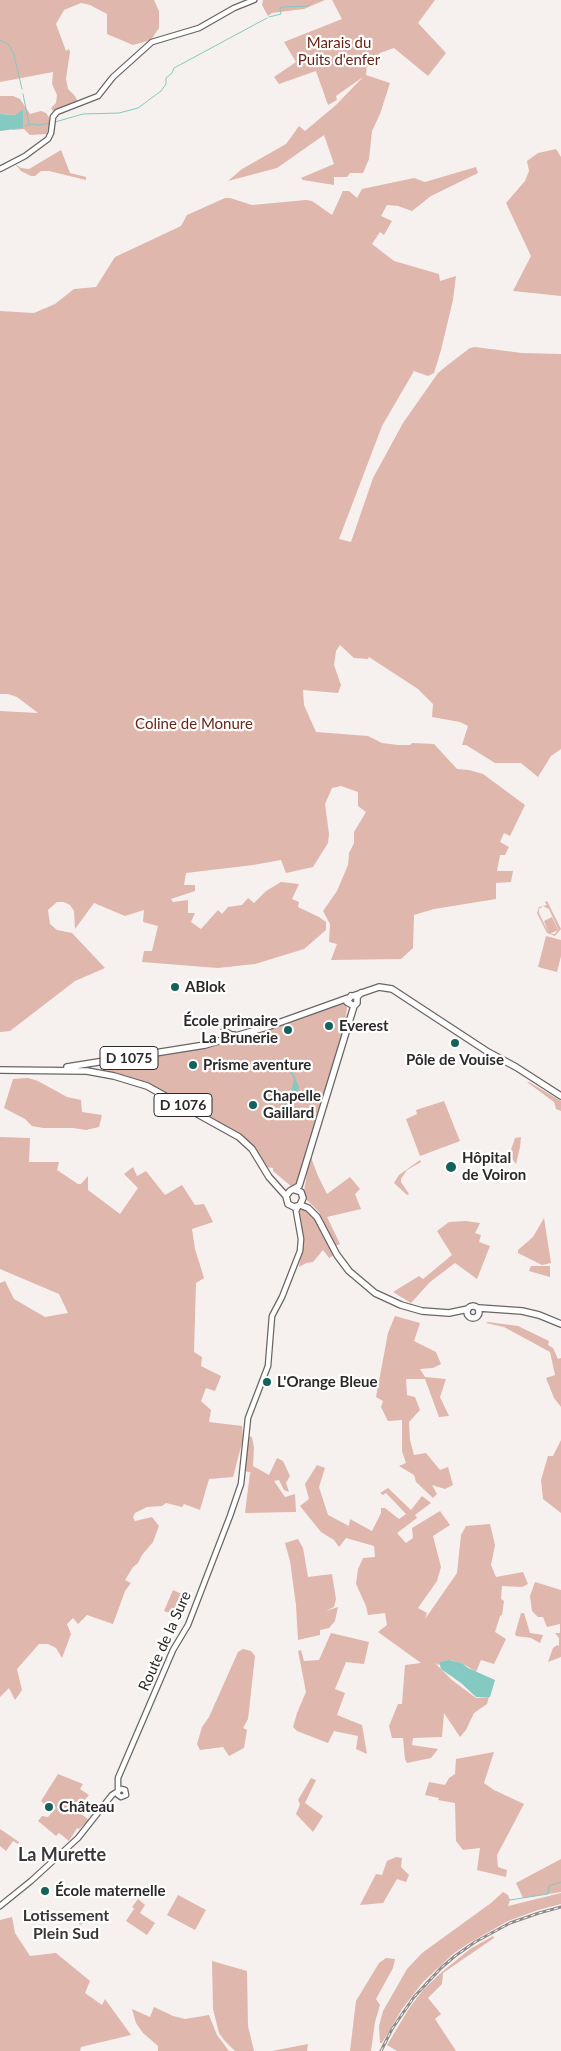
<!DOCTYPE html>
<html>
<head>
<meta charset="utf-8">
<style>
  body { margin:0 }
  canvas { display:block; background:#f6f0ee }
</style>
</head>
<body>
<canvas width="561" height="2051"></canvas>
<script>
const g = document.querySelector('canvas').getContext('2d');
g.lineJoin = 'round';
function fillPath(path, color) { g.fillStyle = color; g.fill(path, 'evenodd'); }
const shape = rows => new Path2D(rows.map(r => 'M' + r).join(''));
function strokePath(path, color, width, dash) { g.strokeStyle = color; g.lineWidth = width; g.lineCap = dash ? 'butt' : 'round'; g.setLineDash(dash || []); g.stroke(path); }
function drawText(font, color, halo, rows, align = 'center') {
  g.font = font + ' Lato,sans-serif'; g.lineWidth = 4.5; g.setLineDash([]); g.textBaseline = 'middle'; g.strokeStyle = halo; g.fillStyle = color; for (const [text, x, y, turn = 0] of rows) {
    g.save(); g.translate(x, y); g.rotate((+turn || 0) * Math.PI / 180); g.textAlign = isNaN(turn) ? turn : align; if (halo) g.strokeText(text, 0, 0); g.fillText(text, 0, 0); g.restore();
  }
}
fillPath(shape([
  [0,0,154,0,159,11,159,28,151,40,133,45,107,34,107,14,90,5,81,3,64,10,56,24,66,51,69,49,70,52,66,79,68,89,75,96,78,102,53,111,51,108,56,103,57,95,52,84,53,72,0,82],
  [263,0,325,0,304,9,272,13,268,16,262,5],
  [332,0,435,0,418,23,446,53,428,76,394,48,380,53,367,65,366,75,390,83,380,114,372,131,369,159,363,173,350,173,347,177,334,177,334,185,303,180,301,178,334,164,324,135,277,168,228,181,242,169,286,144,299,126,305,131,336,105,363,77,336,96,337,100,328,105,316,71,279,84,274,77,296,62,284,42,342,19],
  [0,96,13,96,20,99,30,114,41,111,46,113,50,119,47,134,30,135,24,129,0,131,12,130,16,115,0,114],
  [556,149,561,157,561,296,513,291,531,256,506,203,525,181,529,171,527,161,538,153],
  [61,150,70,173,86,177,86,180,49,171,41,171,35,176,31,176,21,171,15,164,21,168,29,169],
  [476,167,478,173,431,196,412,211,398,206,387,205,381,216,392,221,384,235,380,232,372,244,394,261,439,274,440,281,456,276,453,300,441,350,434,373,428,376,414,371,382,426,339,539,351,542,373,478,403,423,438,373,449,364,470,348,475,347,522,353,561,354,561,749,551,756,538,777,521,763,495,763,466,745,462,745,468,726,460,722,432,717,433,704,418,689,369,657,368,659,354,658,340,645,336,651,334,665,341,685,338,693,303,690,304,705,316,732,368,736,382,743,398,745,410,745,412,743,434,744,457,769,469,770,483,774,525,805,510,836,504,833,500,842,509,847,505,855,500,855,497,871,513,871,511,882,496,883,496,899,434,909,414,915,413,948,401,959,331,960,337,944,329,942,330,924,323,911,337,891,348,865,349,853,354,843,354,832,366,812,358,806,358,792,341,786,332,788,325,804,329,834,328,843,313,867,286,873,281,860,253,865,186,873,184,885,195,885,195,891,171,899,173,902,188,900,188,913,195,913,191,922,201,929,218,910,222,914,228,907,242,905,248,898,254,903,266,891,281,882,299,884,292,899,299,902,298,907,319,917,326,922,326,930,304,949,255,964,218,968,142,962,144,951,152,951,158,926,143,922,144,910,125,916,94,903,75,929,74,911,70,905,64,902,57,902,48,910,50,924,57,930,72,933,105,968,75,981,10,1031,0,1032,0,711,38,713,17,697,8,694,0,694,0,311,34,313,55,304,74,289,96,287,115,257,181,226,187,215,225,198,230,198,252,205,306,200,312,201,332,215,343,191,349,191,357,198,362,189,414,178,425,182],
  [547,901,561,929,555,936,547,933,537,913,539,907,547,905,545,902],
  [543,906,549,909,558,929,555,934,550,934,558,930,552,917,544,921,548,932,539,913,539,909],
  [546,936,561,940,561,956,557,972,538,967],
  [342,1003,345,1003,347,1008,345,1027,297,1185,292,1187,273,1171,273,1168,266,1167,248,1141,238,1132,156,1088,107,1071,117,1062,213,1047],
  [28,1078,38,1081,67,1097,81,1100,82,1112,102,1115,99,1127,86,1130,73,1128,43,1128,32,1126,25,1119,4,1108,13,1079],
  [527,1082,529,1082,561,1101,561,1111,556,1109,554,1102],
  [444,1101,460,1141,420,1156,406,1119,417,1114,416,1110],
  [0,1137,30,1138,29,1162,59,1162,57,1170,78,1184,81,1184,88,1176,88,1190,120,1214,138,1188,124,1174,133,1167,137,1176,146,1171,165,1195,182,1185,195,1205,204,1204,213,1222,192,1229,195,1249,204,1278,196,1283,194,1352,202,1357,201,1366,221,1376,215,1391,206,1388,201,1401,211,1410,209,1422,242,1426,243,1439,233,1477,209,1479,200,1510,184,1504,182,1507,166,1503,162,1506,147,1507,135,1513,133,1517,135,1521,152,1517,159,1526,153,1542,142,1555,138,1563,133,1567,125,1580,131,1583,125,1591,113,1624,87,1615,78,1624,73,1618,67,1624,71,1634,62,1658,56,1648,48,1644,39,1644,17,1669,22,1690,15,1700,9,1688,0,1697,0,1283,5,1281,14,1299,45,1317,68,1313,59,1294,0,1269],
  [521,1137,520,1147,516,1164,512,1159,511,1150,515,1138],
  [310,1155,318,1176,327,1194,350,1177,360,1189,355,1194,361,1209,327,1217,340,1244,335,1246,319,1212,306,1199,304,1191],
  [420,1160,421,1162,407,1170,401,1179,401,1182,409,1194,407,1195,394,1183,399,1175],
  [301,1208,304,1208,313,1216,334,1255,329,1258,323,1250,313,1262,306,1263,299,1267,303,1244,299,1210],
  [544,1218,551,1263,542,1265,518,1253,518,1250,533,1237],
  [466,1221,480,1223,475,1233,481,1235,479,1242,490,1246,477,1279,455,1263,430,1282,411,1303,393,1292,419,1276,423,1279,452,1255,437,1231,449,1222],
  [531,1266,550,1266,550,1277,529,1271],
  [395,1316,420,1323,414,1341,436,1352,441,1364,433,1368,420,1369,425,1377,446,1379,440,1397,449,1416,439,1417,425,1379,406,1379,407,1395,415,1397,420,1410,409,1422,410,1440,414,1455,426,1453,440,1470,448,1467,453,1485,445,1489,432,1485,437,1494,433,1498,416,1482,414,1475,399,1466,406,1463,402,1451,402,1420,388,1421,381,1407,383,1401,376,1397,388,1333],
  [488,1322,518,1326,549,1341,548,1345,553,1348,558,1359,561,1358,561,1407,554,1398,546,1378,555,1375,550,1352,504,1327,486,1323],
  [246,1436,252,1437,254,1448,253,1466,269,1475,277,1458,283,1461,290,1476,286,1483,289,1492,284,1490,279,1480,274,1481,285,1497,295,1494,296,1512,245,1513,250,1473,252,1473,245,1471],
  [561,1440,561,1513,543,1499,541,1480,548,1456,553,1456],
  [317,1465,325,1468,319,1487,328,1515,349,1526,350,1519,372,1531,381,1513,381,1508,385,1508,399,1519,406,1514,386,1493,383,1495,380,1493,388,1488,411,1510,422,1496,431,1503,415,1515,417,1518,397,1533,406,1543,413,1538,412,1528,440,1511,450,1525,433,1536,441,1567,437,1581,418,1608,427,1613,425,1619,457,1573,461,1535,466,1526,490,1524,495,1545,491,1565,496,1577,523,1572,528,1584,522,1587,502,1586,501,1599,504,1601,502,1615,500,1616,495,1632,506,1639,494,1664,481,1660,476,1672,462,1663,450,1660,440,1662,439,1665,435,1663,452,1680,476,1698,489,1697,487,1704,474,1713,466,1730,460,1737,444,1713,442,1737,413,1738,412,1745,438,1749,431,1758,407,1763,405,1759,403,1738,392,1738,389,1726,398,1704,402,1704,405,1665,421,1663,378,1632,387,1625,385,1613,368,1615,366,1606,356,1584,358,1569,363,1558,375,1557,374,1546,346,1538,339,1547,334,1540,321,1532,300,1506,309,1499,305,1484],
  [298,1539,303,1548,308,1577,332,1574,336,1599,334,1607,326,1611,338,1607,335,1621,329,1628,320,1630,320,1635,298,1640,296,1605,290,1561,285,1543],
  [535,1582,561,1590,561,1657,548,1662,553,1648,557,1645,559,1646,559,1638,555,1633,560,1633,560,1624,547,1627,543,1617,538,1617,532,1611,530,1596],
  [173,1590,188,1597,180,1617,164,1611],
  [521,1613,524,1613,530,1633,543,1635,540,1643,531,1638,516,1636,515,1634],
  [331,1633,369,1642,364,1664,346,1662,335,1689,345,1693,337,1715,362,1725,367,1754,356,1749,358,1736,334,1731,328,1743,297,1731,293,1727,297,1713,306,1692,298,1651,301,1650,304,1661,319,1660],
  [243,1649,251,1651,255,1656,248,1719,243,1728,247,1730,244,1748,229,1756,223,1747,200,1750,197,1744,202,1727,209,1717,238,1652],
  [494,1752,484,1783,494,1790,524,1804,497,1855,498,1867,507,1870,506,1877,477,1870,480,1848,463,1850,456,1841,455,1803,438,1800,439,1798,425,1795,429,1782,445,1785,449,1778,455,1774,456,1759],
  [58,1774,83,1784,80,1789,89,1795,76,1810,89,1820,79,1829,77,1828,69,1841,59,1833,56,1836,38,1821,42,1816,48,1817,56,1808,48,1801,44,1804,41,1801],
  [311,1778,316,1780,305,1803,323,1816,313,1832,296,1814,300,1804,298,1800],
  [0,1829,19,1842,18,1844,13,1841,6,1851,0,1846],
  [396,1857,402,1858,401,1867,409,1875,406,1882,397,1879,383,1903,360,1905,376,1874,382,1875,387,1861],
  [561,1859,561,1892,523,1898,516,1883],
  [503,1892,508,1895,510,1900,508,1906,561,1893,561,1904,538,1910,508,1921,469,1943,453,1954,423,1982,402,2009,382,2043,380,2043,379,2026,383,2011,407,1969,422,1953,491,1903],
  [178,1895,206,1910,195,1930,167,1915],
  [138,1899,145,1905,140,1913,155,1923,147,1935,126,1921,134,1909,136,1910,132,1907],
  [84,1910,90,1919,80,1925,74,1916],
  [12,1917,15,1933,30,1956,56,1953,90,1981,85,1993,102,2005,105,1999,131,2035,81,2047,80,2051,0,2051,0,1920],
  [493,1936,494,1938,443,1973,442,1984,428,1998,441,2014,435,2019,456,2051,397,2051,387,2045,410,2007,424,1989,443,1971,470,1949],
  [386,1958,395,1959,393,1968,376,1999,380,2005,375,2022,371,2051,350,2051,356,2001,379,1963],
  [212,1961,247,1971,248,2026,254,2051,235,2051,224,2040,219,2033,213,2009],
  [154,2007,173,2016,185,2019,209,2015,217,2035,229,2051,158,2051,158,2046,143,2033,136,2023,132,2009,150,2017],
  [308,2044,307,2051,272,2051]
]), '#e0b7ad');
fillPath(shape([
  [23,110,23,128,0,131,0,114,15,115],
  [285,1054,299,1087,298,1092,286,1105,294,1117,281,1109,290,1097,294,1079,286,1064],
  [449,1660,462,1663,468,1668,495,1680,490,1697,476,1697,461,1683,441,1669,439,1662]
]), '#84c9c2');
strokePath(shape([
  [269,17,281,14,280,8,282,7,308,6,314,0],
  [0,40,9,45,14,55,22,89],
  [23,94,29,124],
  [55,122,83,114,119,113,138,108,161,91,166,84,166,78,172,73,174,68,267,18],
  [25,126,32,124,40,125,50,123],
  [510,1900,548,1894,549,1886,561,1882]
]), '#84c9c2', 1);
const secondary = shape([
  [0,169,25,156,48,139,51,133,53,117,57,112,98,96,113,77,152,42,199,28,234,8,254,0],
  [118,1790,118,1778,173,1650,188,1625,230,1516,241,1484,248,1418,268,1366,272,1316,282,1297,300,1251,301,1239,296,1211,298,1207],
  [0,1906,31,1881,78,1838,112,1795,121,1789,125,1790,126,1795,121,1797,118,1795,118,1791]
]);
const primary = shape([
  [351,996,347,1002,354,1006,357,1003,357,997,361,993],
  [353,996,379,987,392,989,488,1052,516,1067,561,1096],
  [267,1027,348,998],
  [224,1031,231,1035,234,1035],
  [67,1067,205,1045,270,1026],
  [0,1070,87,1071,114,1076,147,1086,239,1137,252,1149,269,1177,286,1196],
  [295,1190,301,1192,303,1198,300,1205,294,1207,288,1204,286,1196,290,1191,299,1186,354,1006],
  [300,1205,308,1208,317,1217,337,1255,349,1271,375,1293,401,1305,422,1311,449,1313,468,1309],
  '467 1312a6 6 0 1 1 12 0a6 6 0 1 1-12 0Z',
  [479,1308,522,1311,539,1315,561,1324]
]);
strokePath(secondary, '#6b6564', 7);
strokePath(primary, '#6b6564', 8);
strokePath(secondary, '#fff', 4.5);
strokePath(primary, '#fff', 5.5);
const rail = shape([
  [381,2051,392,2029,414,1997,441,1968,455,1956,475,1942,510,1923,539,1913,561,1907]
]);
strokePath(rail, '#908c8a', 3);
strokePath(rail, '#fff', 1, [4]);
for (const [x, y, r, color] of [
  [175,987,5,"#14625c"],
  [329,1026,5,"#14625c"],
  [288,1030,5,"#14625c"],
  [455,1043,5,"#14625c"],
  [193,1065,5,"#14625c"],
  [253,1105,5,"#14625c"],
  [451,1167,6,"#14625c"],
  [267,1382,5,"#14625c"],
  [49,1807,5,"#14625c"],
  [45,1891,5,"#14625c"]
]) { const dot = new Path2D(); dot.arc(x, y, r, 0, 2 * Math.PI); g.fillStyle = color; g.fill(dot); strokePath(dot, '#fff', 2); }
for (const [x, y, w] of [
  [129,1058,58],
  [183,1105,58]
]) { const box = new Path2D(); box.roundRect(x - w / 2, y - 11.5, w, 23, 4); g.fillStyle = '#fff'; g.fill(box); strokePath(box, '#2d2b2a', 1); }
drawText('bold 14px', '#2d2b2a', null, [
  ["D 1075",129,1058],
  ["D 1076",183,1105]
]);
drawText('15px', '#692515', '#fff', [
  ["Marais du",339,43],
  ["Puits d'enfer",339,60],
  ["Coline de Monure",194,724]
]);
drawText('bold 15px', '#2d2b2a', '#fff', [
  ["ABlok",185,987],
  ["École primaire",278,1021,"right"],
  ["La Brunerie",278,1038,"right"],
  ["Everest",339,1026],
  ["Pôle de Vouise",455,1060,"center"],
  ["Prisme aventure",203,1065],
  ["Chapelle",263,1096],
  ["Gaillard",263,1113],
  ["Hôpital",462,1158],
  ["de Voiron",462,1175],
  ["L'Orange Bleue",277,1382],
  ["Château",59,1807],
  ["École maternelle",55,1891]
], 'left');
drawText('15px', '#2d2b2a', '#fff', [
  ["Route de la Sure",165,1641,-66]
]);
drawText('bold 16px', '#3b3736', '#fff', [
  ["Lotissement",66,1916],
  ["Plein Sud",66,1934]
]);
drawText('bold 18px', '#3b3736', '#fff', [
  ["La Murette",62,1855]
]);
</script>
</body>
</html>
